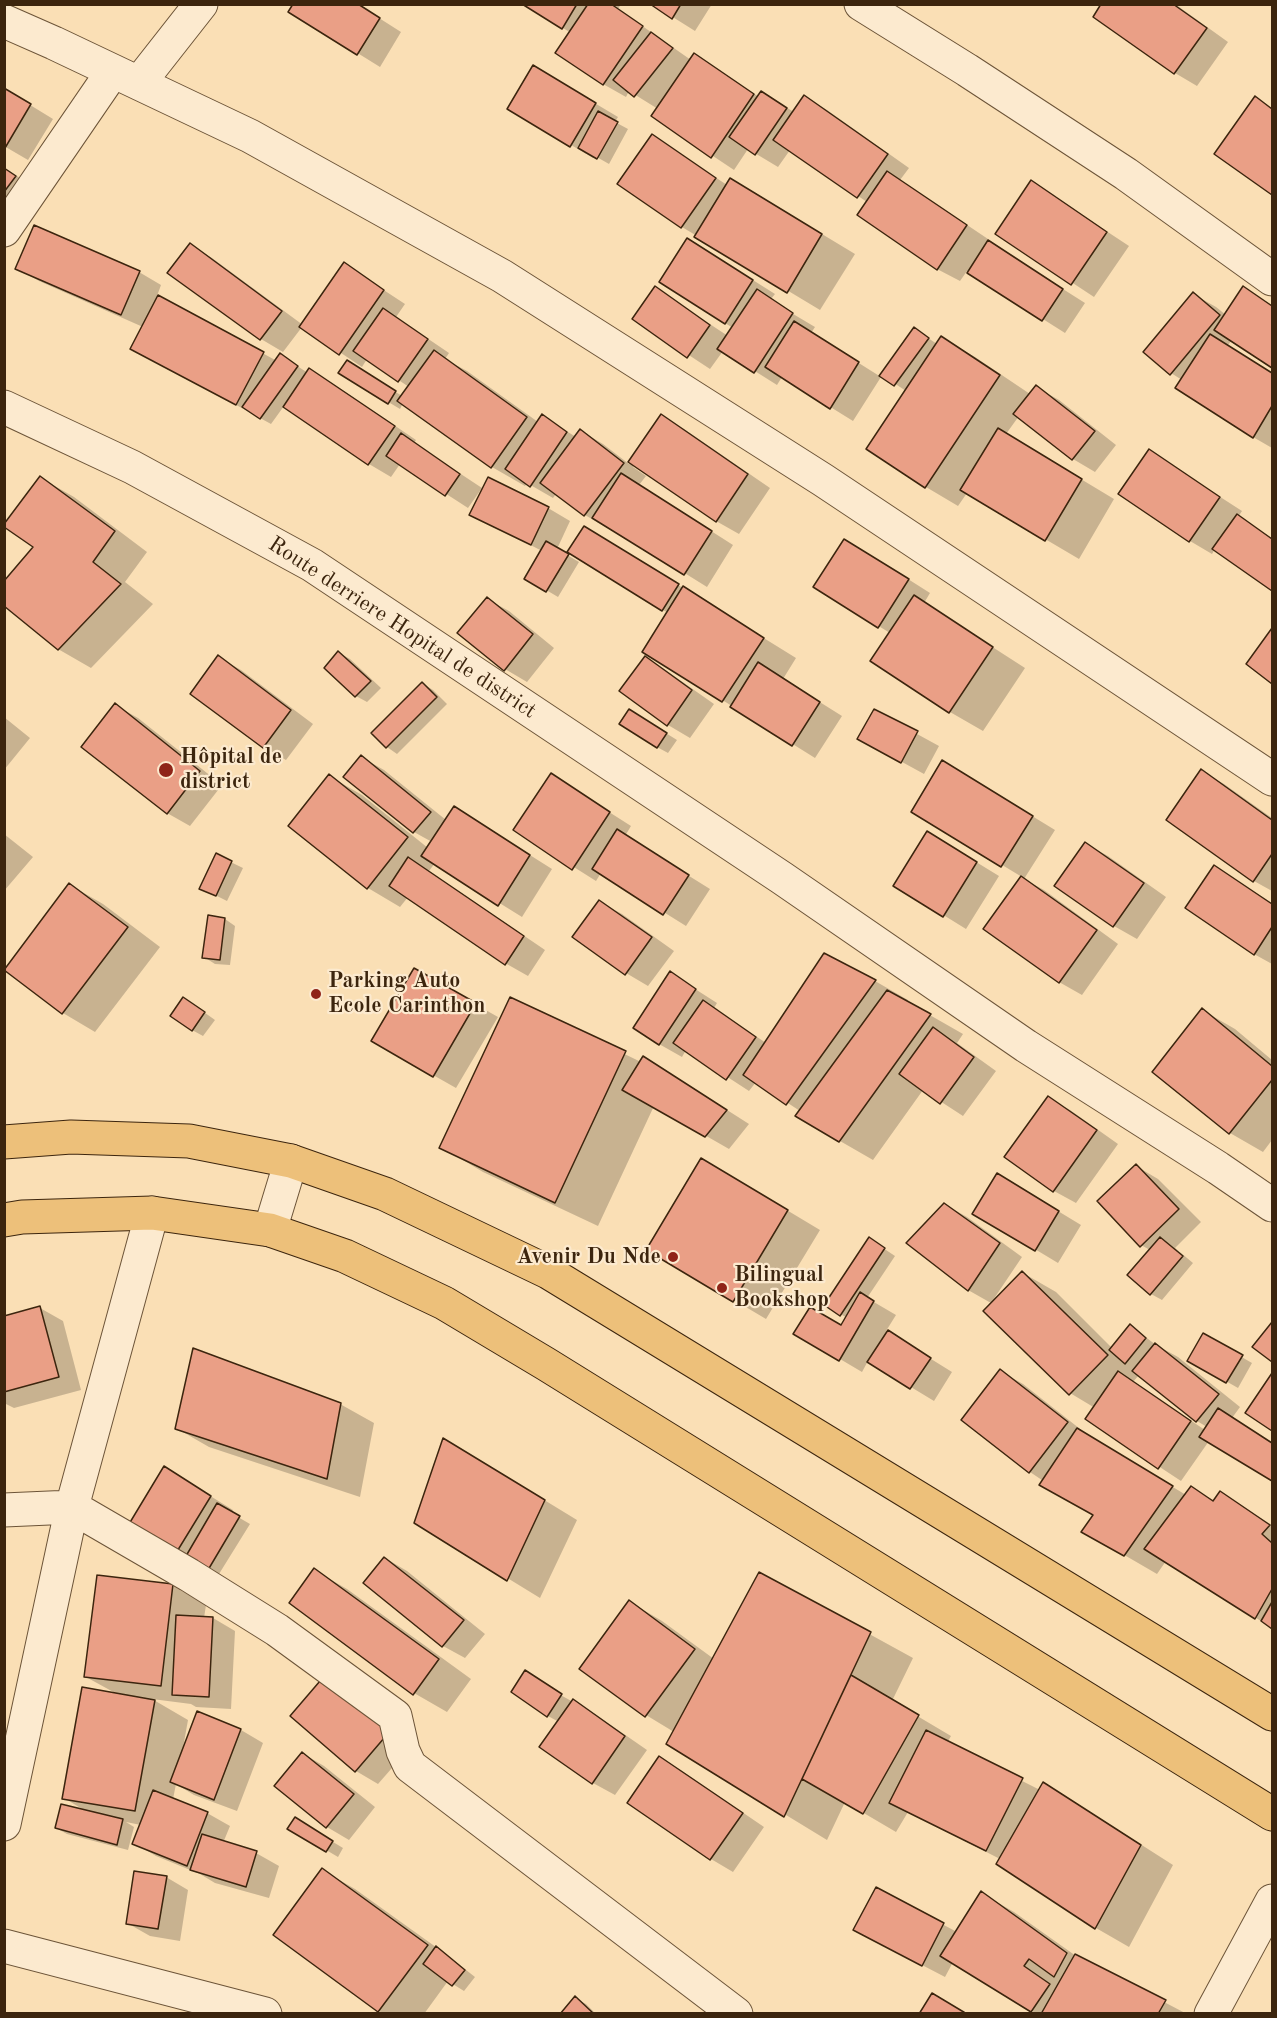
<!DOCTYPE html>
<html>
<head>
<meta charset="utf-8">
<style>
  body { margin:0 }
  #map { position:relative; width:1277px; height:2018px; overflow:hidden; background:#fadfb5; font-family:"Old Standard TT",serif }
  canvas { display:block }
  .frame { position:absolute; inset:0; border:6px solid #3c250e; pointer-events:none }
</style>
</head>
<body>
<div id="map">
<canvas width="1277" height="2018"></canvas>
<div class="frame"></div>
</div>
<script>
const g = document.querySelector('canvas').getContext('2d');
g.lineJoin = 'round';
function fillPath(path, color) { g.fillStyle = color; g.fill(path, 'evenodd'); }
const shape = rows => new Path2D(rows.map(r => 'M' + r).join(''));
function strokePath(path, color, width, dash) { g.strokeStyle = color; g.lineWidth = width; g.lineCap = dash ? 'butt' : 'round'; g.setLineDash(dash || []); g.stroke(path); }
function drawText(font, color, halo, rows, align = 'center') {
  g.font = font + ' "Old Standard TT",serif'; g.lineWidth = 4.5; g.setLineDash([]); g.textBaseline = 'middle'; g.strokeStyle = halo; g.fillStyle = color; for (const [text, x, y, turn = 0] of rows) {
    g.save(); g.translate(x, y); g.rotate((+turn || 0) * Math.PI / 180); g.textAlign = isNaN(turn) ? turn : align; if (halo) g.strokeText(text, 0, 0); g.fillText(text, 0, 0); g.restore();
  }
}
fillPath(shape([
  [357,4,401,32,380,67,290,11],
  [525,4,621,4,618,9,691,60,694,55,759,97,762,93,794,112,805,97,827,110,909,168,900,180,988,239,987,241,1085,303,1065,333,967,271,960,281,937,269,867,202,790,150,778,167,748,149,734,170,653,116,658,109,629,91,626,97,603,84,571,33],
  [652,4,712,4,695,31],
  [1103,4,1175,4,1228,42,1197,86,1175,73,1095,16],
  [556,80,618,117,615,122,628,129,609,164,595,156,593,158,509,108],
  [4,89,53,119,28,160,4,146],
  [1255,98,1272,108,1272,193,1216,153],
  [653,136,727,185,764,199,855,254,820,310,682,227,619,184],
  [4,167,37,190,4,215],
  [1032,182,1129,246,1094,297,997,233],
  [190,245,212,258,303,325,344,264,405,304,396,317,449,353,445,359,467,371,538,422,542,416,576,437,581,431,603,444,629,464,661,416,684,429,770,488,739,534,716,521,634,465,633,467,646,476,639,485,733,545,707,587,609,526,607,528,585,515,556,494,553,498,527,483,525,486,492,467,403,403,400,409,340,373,358,368,402,396,409,387,367,359,362,367,302,327,283,352,261,339,169,273],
  [710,253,775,294,771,299,778,305,815,327,811,333,881,377,853,421,782,377,777,385,723,351,710,369,634,319,655,288,728,336,733,328,725,323],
  [17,268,139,272,161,285,157,296,277,361,291,362,308,373,310,370,332,383,416,440,414,443,482,488,468,508,400,464,391,477,369,464,284,406,271,424,132,348,143,327,39,281],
  [1243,288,1272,305,1272,367,1232,340,1228,345,1272,374,1272,448,1253,437,1182,380,1171,373,1193,294,1216,307,1226,315],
  [925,336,937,344,942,338,975,357,1030,394,1036,387,1059,400,1116,445,1095,472,1073,459,1019,416,1006,434,1114,499,1079,559,967,493,958,506,926,487,906,391,882,375],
  [1149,451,1242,511,1238,517,1272,538,1272,589,1215,549,1212,554,1190,541,1120,494],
  [41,478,74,497,147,552,125,582,153,604,91,668,58,649],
  [548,508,570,521,557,549,579,562,558,597,526,578,542,551,471,514],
  [607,541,796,658,783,679,842,716,815,758,644,651,668,613,569,552],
  [867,553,930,593,924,603,1025,668,983,731,950,712,872,660,890,633,815,587],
  [487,599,509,611,554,648,527,682,505,669],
  [1272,631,1272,682,1248,664],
  [339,653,350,659,381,688,367,702,356,696,326,668],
  [218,657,241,670,313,724,286,760,264,747],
  [645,658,667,671,714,704,690,738,668,725],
  [422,683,433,690,447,704,397,754,387,747],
  [115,705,138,718,222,785,190,826,167,813],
  [875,711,939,746,924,774,882,751],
  [4,717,30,738,4,770],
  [640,717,677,740,668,753,657,747],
  [361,757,384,770,446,820,476,821,552,869,522,917,435,863,429,871,545,950,528,976,505,963,408,897,400,907,368,888,329,776,362,795,428,848,432,842,414,832,345,776],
  [1202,771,1224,784,1272,818,1272,891,1254,881,1168,820],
  [551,775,631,826,625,836,710,889,686,926,601,873,596,881,515,830],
  [965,775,1055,830,1024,879,1044,890,1118,944,1082,995,1059,982,1022,877,913,811],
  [4,834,33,857,4,891],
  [1086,844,1108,856,1166,897,1137,939,1114,926,1056,885],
  [950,846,999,876,966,929,895,885],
  [216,855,243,868,227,901,201,888],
  [1214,867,1272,903,1272,964,1254,954],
  [70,885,103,904,160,947,95,1032,63,1013],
  [600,902,622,914,674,951,648,986,626,973],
  [225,919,235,926,230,965,215,964,204,957],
  [825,955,875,981,908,1000,907,1002,963,1034,957,1043,996,1071,963,1116,923,1090,873,1160,840,1141,800,1111,756,1082,749,1091,686,1050,682,1057,659,1044,670,973,717,1003,714,1008,766,1043],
  [415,970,498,1017,456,1088,373,1041],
  [511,999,641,1062,666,1071,749,1124,729,1149,654,1106,598,1226,483,1172,441,1147],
  [194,1005,215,1020,203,1036,192,1030],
  [1202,1010,1235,1029,1272,1060,1272,1140,1263,1152,1230,1133,1154,1071],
  [1048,1098,1070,1110,1118,1144,1076,1203,1054,1191,1006,1157],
  [1136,1166,1158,1179,1201,1222,1175,1248,1193,1263,1162,1300,1151,1294,1150,1250,1141,1245],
  [735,1179,820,1230,766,1319,734,1300],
  [1020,1188,1081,1225,1058,1263,975,1213],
  [944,1204,967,1217,1022,1257,991,1303,968,1290],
  [880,1246,895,1256,867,1298,896,1315,886,1331,952,1372,934,1401,868,1361,862,1372,796,1333,842,1327,847,1318,826,1305],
  [1023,1273,1056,1292,1112,1348,1131,1326,1156,1345,1178,1357,1240,1407,1232,1418,1272,1443,1272,1480,1209,1441,1181,1481,1087,1419,1095,1408,1070,1393],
  [1139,1375,1197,1421,1207,1427,1205,1430,1133,1382],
  [40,1308,63,1321,81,1390,14,1408,4,1403,4,1317],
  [1203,1335,1252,1363,1238,1388,1189,1360],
  [1000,1371,1023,1384,1089,1436,1186,1495,1191,1488,1215,1501,1220,1493,1272,1525,1272,1628,1166,1561,1157,1574,1083,1531,1094,1515,1030,1472],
  [1272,1376,1272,1430,1247,1412],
  [340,1404,374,1423,360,1497,209,1447,176,1428],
  [477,1459,577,1520,540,1598,416,1522],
  [186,1481,233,1510,231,1513,250,1524,219,1574,200,1563,174,1557],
  [385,1558,407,1571,485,1634,465,1658,443,1646],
  [314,1570,347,1589,471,1679,447,1712,414,1693],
  [760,1574,913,1658,892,1701,951,1736,947,1743,1040,1790,1076,1803,1173,1865,1129,1947,1096,1928,998,1863,1000,1859,908,1812,896,1832,845,1802,827,1840,668,1743,674,1732,646,1715,581,1668,630,1602,662,1621,714,1659],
  [98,1577,173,1586,206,1605,204,1618,213,1618,235,1631,231,1709,196,1707,191,1704,152,1699,188,1720,183,1748,184,1748,197,1713,241,1730,263,1743,237,1811,194,1795,176,1784,173,1799,207,1813,230,1826,223,1843,256,1853,279,1866,269,1898,215,1883,200,1874,156,1856,134,1843,141,1825,126,1822,134,1827,128,1850,67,1834,56,1828,84,1810,64,1798,117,1694,86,1677],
  [555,1692,595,1714,647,1750,615,1795,593,1783,559,1722,548,1716],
  [293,1716,413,1744,378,1784,356,1771],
  [302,1753,324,1766,375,1807,349,1840,327,1827],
  [660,1758,682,1771,764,1827,733,1872,711,1859,629,1802],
  [295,1819,343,1848,338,1857,289,1828],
  [322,1870,355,1889,447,1955,475,1977,464,1991,448,1981,424,2014,384,2014,379,2011,275,1934],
  [166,1877,188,1890,180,1941,150,1936,127,1923],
  [876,1889,957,1932,981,1893,1014,1912,1076,1956,1187,2014,1037,2014,953,1962,945,1977,878,1942],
  [575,1998,586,2004,596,2014,562,2014]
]), '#0003');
const building = shape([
  [293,4,358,4,380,18,357,55,288,12,293,4],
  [522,4,577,4,562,29,522,4],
  [588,4,611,4,643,26,603,85,555,53,588,4],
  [650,4,681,4,672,19,650,4],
  [1101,4,1173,4,1207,28,1174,74,1093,17,1101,4],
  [651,32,673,48,634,97,613,80,651,32],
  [694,53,754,94,711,158,651,116,694,53],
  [533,65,596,103,570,147,507,109,533,65],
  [4,88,31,104,5,148,4,148,4,88],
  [761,91,787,108,755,155,729,137,761,91],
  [804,95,888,154,857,198,773,140,804,95],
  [1255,96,1272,109,1272,195,1214,154,1255,96],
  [598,111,618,122,597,159,578,148,598,111],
  [652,134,716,178,681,228,617,184,652,134],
  [4,168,16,176,4,192,4,168],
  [887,171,967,225,937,270,857,215,887,171],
  [730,178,822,234,787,293,694,237,730,178],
  [1031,180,1107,232,1071,285,995,234,1031,180],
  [34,225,140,271,121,315,15,269,34,225],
  [687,238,753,280,725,324,659,282,687,238],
  [988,240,1063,289,1042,321,967,273,988,240],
  [190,243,282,311,260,340,167,273,190,243],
  [344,262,384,290,339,355,299,327,344,262],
  [655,286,710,325,687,358,632,319,655,286],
  [1243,286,1272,306,1272,368,1214,330,1243,286],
  [757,289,793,313,754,373,717,349,757,289],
  [1193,292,1220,315,1170,375,1143,352,1193,292],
  [158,295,264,352,236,405,130,349,158,295],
  [383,308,428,339,398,382,353,351,383,308],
  [794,321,859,362,830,409,765,367,794,321],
  [914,327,929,338,894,386,879,376,914,327],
  [1210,334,1272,373,1272,406,1253,438,1175,388,1210,334],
  [941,336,1000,375,925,488,866,449,941,336],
  [434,350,527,417,491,468,397,401,434,350],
  [280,353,298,366,260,419,242,407,280,353],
  [347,360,396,391,388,404,338,373,347,360],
  [309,368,395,426,368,465,283,407,309,368],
  [1036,385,1095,431,1072,460,1013,414,1036,385],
  [542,414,567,432,530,487,505,469,542,414],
  [661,414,748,474,716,522,628,462,661,414],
  [998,428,1082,479,1045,541,960,490,998,428],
  [580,429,624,463,584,516,540,483,580,429],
  [401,433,460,474,445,496,386,456,401,433],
  [1149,449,1220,497,1189,542,1118,494,1149,449],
  [621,473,712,531,684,575,592,518,621,473],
  [40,476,115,531,93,562,121,584,58,650,4,606,4,581,33,547,4,527,4,524,40,476],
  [488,477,549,507,531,545,469,515,488,477],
  [1237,514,1272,539,1272,591,1212,549,1237,514],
  [584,526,679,584,662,611,567,552,584,526],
  [844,539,909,579,878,628,813,587,844,539],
  [546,541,569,554,546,592,524,579,546,541],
  [683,586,764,638,722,702,642,652,683,586],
  [914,595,993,647,949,713,870,661,914,595],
  [487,597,533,634,504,671,457,633,487,597],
  [1272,628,1272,684,1246,664,1272,628],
  [338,651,371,681,355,697,324,668,338,651],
  [218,655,291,710,263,748,190,694,218,655],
  [645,656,692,690,667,726,619,691,645,656],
  [758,662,820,702,792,746,730,707,758,662],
  [422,682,437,697,386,748,371,733,422,682],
  [115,703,200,771,167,814,81,747,115,703],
  [629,709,667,733,657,748,619,724,629,709],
  [874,709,918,731,901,763,857,739,874,709],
  [361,755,431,812,413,833,343,777,361,755],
  [942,760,1033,816,1001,867,911,812,942,760],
  [1201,769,1272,820,1272,854,1253,882,1166,820,1201,769],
  [551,773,610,812,572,870,513,830,551,773],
  [329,774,408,837,367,889,288,826,329,774],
  [454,806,530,855,498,906,421,856,454,806],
  [617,829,689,875,663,915,592,869,617,829],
  [927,831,977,862,943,917,893,886,927,831],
  [1085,842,1144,883,1113,927,1054,886,1085,842],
  [216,853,232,861,216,896,199,889,216,853],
  [408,857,524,936,505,965,389,886,408,857],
  [1214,865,1272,904,1272,927,1254,955,1185,908,1214,865],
  [1021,876,1097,930,1059,983,983,929,1021,876],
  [69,883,128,927,62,1014,4,970,69,883],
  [599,900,652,937,625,975,572,937,599,900],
  [208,915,225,918,220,960,202,958,208,915],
  [824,953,876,980,786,1105,743,1075,824,953],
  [414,968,476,1003,433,1077,371,1041,414,968],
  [670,971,696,989,659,1045,633,1028,670,971],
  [887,990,931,1014,839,1142,795,1116,887,990],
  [183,997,205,1012,192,1031,170,1016,183,997],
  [510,997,626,1051,555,1203,439,1148,510,997],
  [703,1000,756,1037,726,1080,673,1043,703,1000],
  [1202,1008,1272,1066,1272,1080,1229,1134,1152,1072,1202,1008],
  [933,1027,974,1057,940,1104,899,1074,933,1027],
  [643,1056,727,1110,705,1137,622,1090,643,1056],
  [1048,1096,1097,1130,1053,1192,1004,1157,1048,1096],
  [701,1158,788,1210,733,1302,646,1250,701,1158],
  [1136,1164,1179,1209,1140,1247,1097,1201,1136,1164],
  [997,1173,1059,1211,1035,1251,972,1214,997,1173],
  [944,1203,1000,1243,968,1291,906,1243,944,1203],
  [869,1237,885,1248,840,1316,824,1305,869,1237],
  [1160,1237,1183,1256,1150,1295,1127,1275,1160,1237],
  [1022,1271,1108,1355,1069,1395,983,1311,1022,1271],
  [860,1292,874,1301,839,1361,793,1334,810,1307,841,1325,860,1292],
  [40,1306,59,1377,4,1392,4,1316,40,1306],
  [1272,1322,1272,1362,1252,1347,1272,1322],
  [1130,1324,1146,1338,1125,1364,1109,1350,1130,1324],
  [888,1330,931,1358,910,1389,867,1362,888,1330],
  [1203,1333,1243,1355,1226,1383,1187,1361,1203,1333],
  [1155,1343,1219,1394,1196,1422,1132,1371,1155,1343],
  [193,1348,341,1403,327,1479,175,1429,193,1348],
  [1000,1369,1068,1422,1029,1473,961,1420,1000,1369],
  [1118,1371,1191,1421,1158,1469,1085,1419,1118,1371],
  [1272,1373,1272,1431,1245,1413,1272,1373],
  [1218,1408,1272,1443,1272,1481,1199,1437,1218,1408],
  [1077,1428,1173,1486,1124,1556,1081,1532,1093,1515,1039,1485,1077,1428],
  [443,1438,545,1500,507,1581,414,1523,443,1438],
  [164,1466,211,1496,173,1558,126,1529,164,1466],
  [1191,1486,1213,1501,1220,1491,1270,1525,1262,1534,1272,1543,1272,1589,1255,1619,1144,1549,1191,1486],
  [217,1503,240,1516,208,1570,186,1556,217,1503],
  [384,1557,464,1620,442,1647,363,1583,384,1557],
  [314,1568,439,1659,413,1695,289,1603,314,1568],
  [759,1572,871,1632,784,1817,666,1744,759,1572],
  [97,1575,173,1584,161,1686,84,1677,97,1575],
  [629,1600,695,1649,645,1717,579,1669,629,1600],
  [1272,1602,1272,1629,1261,1621,1272,1602],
  [176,1615,213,1617,209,1697,172,1695,176,1615],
  [525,1670,562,1694,547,1717,511,1692,525,1670],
  [326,1674,391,1730,355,1772,290,1716,326,1674],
  [851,1675,919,1715,863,1814,802,1779,851,1675],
  [82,1687,155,1700,135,1811,62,1799,82,1687],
  [573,1699,625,1736,592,1784,539,1747,573,1699],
  [197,1711,241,1729,214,1800,170,1782,197,1711],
  [926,1730,1023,1778,986,1851,889,1803,926,1730],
  [302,1752,354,1794,326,1828,274,1786,302,1752],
  [659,1756,743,1813,710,1860,627,1803,659,1756],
  [1043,1782,1141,1845,1095,1929,996,1864,1043,1782],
  [153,1790,208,1812,187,1866,132,1844,153,1790],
  [61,1804,123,1819,117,1845,55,1828,61,1804],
  [295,1817,333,1841,326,1852,287,1829,295,1817],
  [202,1834,257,1851,246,1887,190,1870,202,1834],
  [322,1868,428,1945,378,2012,273,1935,322,1868],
  [134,1871,167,1876,158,1929,126,1924,134,1871],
  [876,1887,944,1923,922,1966,853,1930,876,1887],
  [981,1891,1067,1953,1054,1977,1029,1959,1024,1966,1050,1984,1031,2012,940,1956,981,1891],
  [436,1946,465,1970,452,1986,423,1964,436,1946],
  [1075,1954,1166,2000,1158,2014,1041,2014,1075,1954],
  [932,1993,967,2014,919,2014,932,1993],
  [575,1996,594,2014,560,2014,575,1996]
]);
fillPath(building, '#ea9f86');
strokePath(building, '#3c250e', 1.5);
const minor = shape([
  [861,4,967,70,1126,174,1272,279],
  [4,21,54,43,250,136,502,276,823,480,1272,779],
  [139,83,201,4],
  [4,230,113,71],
  [4,407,132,467,312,565,782,878,1026,1046,1218,1168,1272,1205],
  [270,1230,291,1161],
  [4,1510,72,1507,189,1575,277,1630,395,1716,403,1751,410,1766,736,2014],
  [4,1824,72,1507,152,1213],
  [4,1946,265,2014],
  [1211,2014,1272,1901]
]);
const major = shape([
  [4,1142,71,1137,189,1141,291,1161,385,1194,548,1272,1272,1714],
  [4,1220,22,1217,152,1213,270,1230,345,1256,444,1303,546,1364,1272,1814]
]);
strokePath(minor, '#6c5438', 35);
strokePath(major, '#3c250e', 35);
strokePath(minor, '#fceacf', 33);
strokePath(major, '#edc07a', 33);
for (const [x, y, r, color] of [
  [166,770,8,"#8f2418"],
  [316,994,6,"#8f2418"],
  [673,1257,6,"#8f2418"],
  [722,1288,6,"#8f2418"]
]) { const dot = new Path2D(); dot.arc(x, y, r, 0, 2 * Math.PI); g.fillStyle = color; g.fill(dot); strokePath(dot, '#fceacf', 2); }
drawText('22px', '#3c250e', '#fceacf', [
  ["Route derriere Hopital de district",402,628,33]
]);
drawText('bold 22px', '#3c250e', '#fceacf', [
  ["Hôpital de",180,757],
  ["district",180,782],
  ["Parking Auto",328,981],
  ["Ecole Carinthon",328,1006],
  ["Avenir Du Nde",661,1257,"right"],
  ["Bilingual",734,1275],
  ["Bookshop",734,1300]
], 'left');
</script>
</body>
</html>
